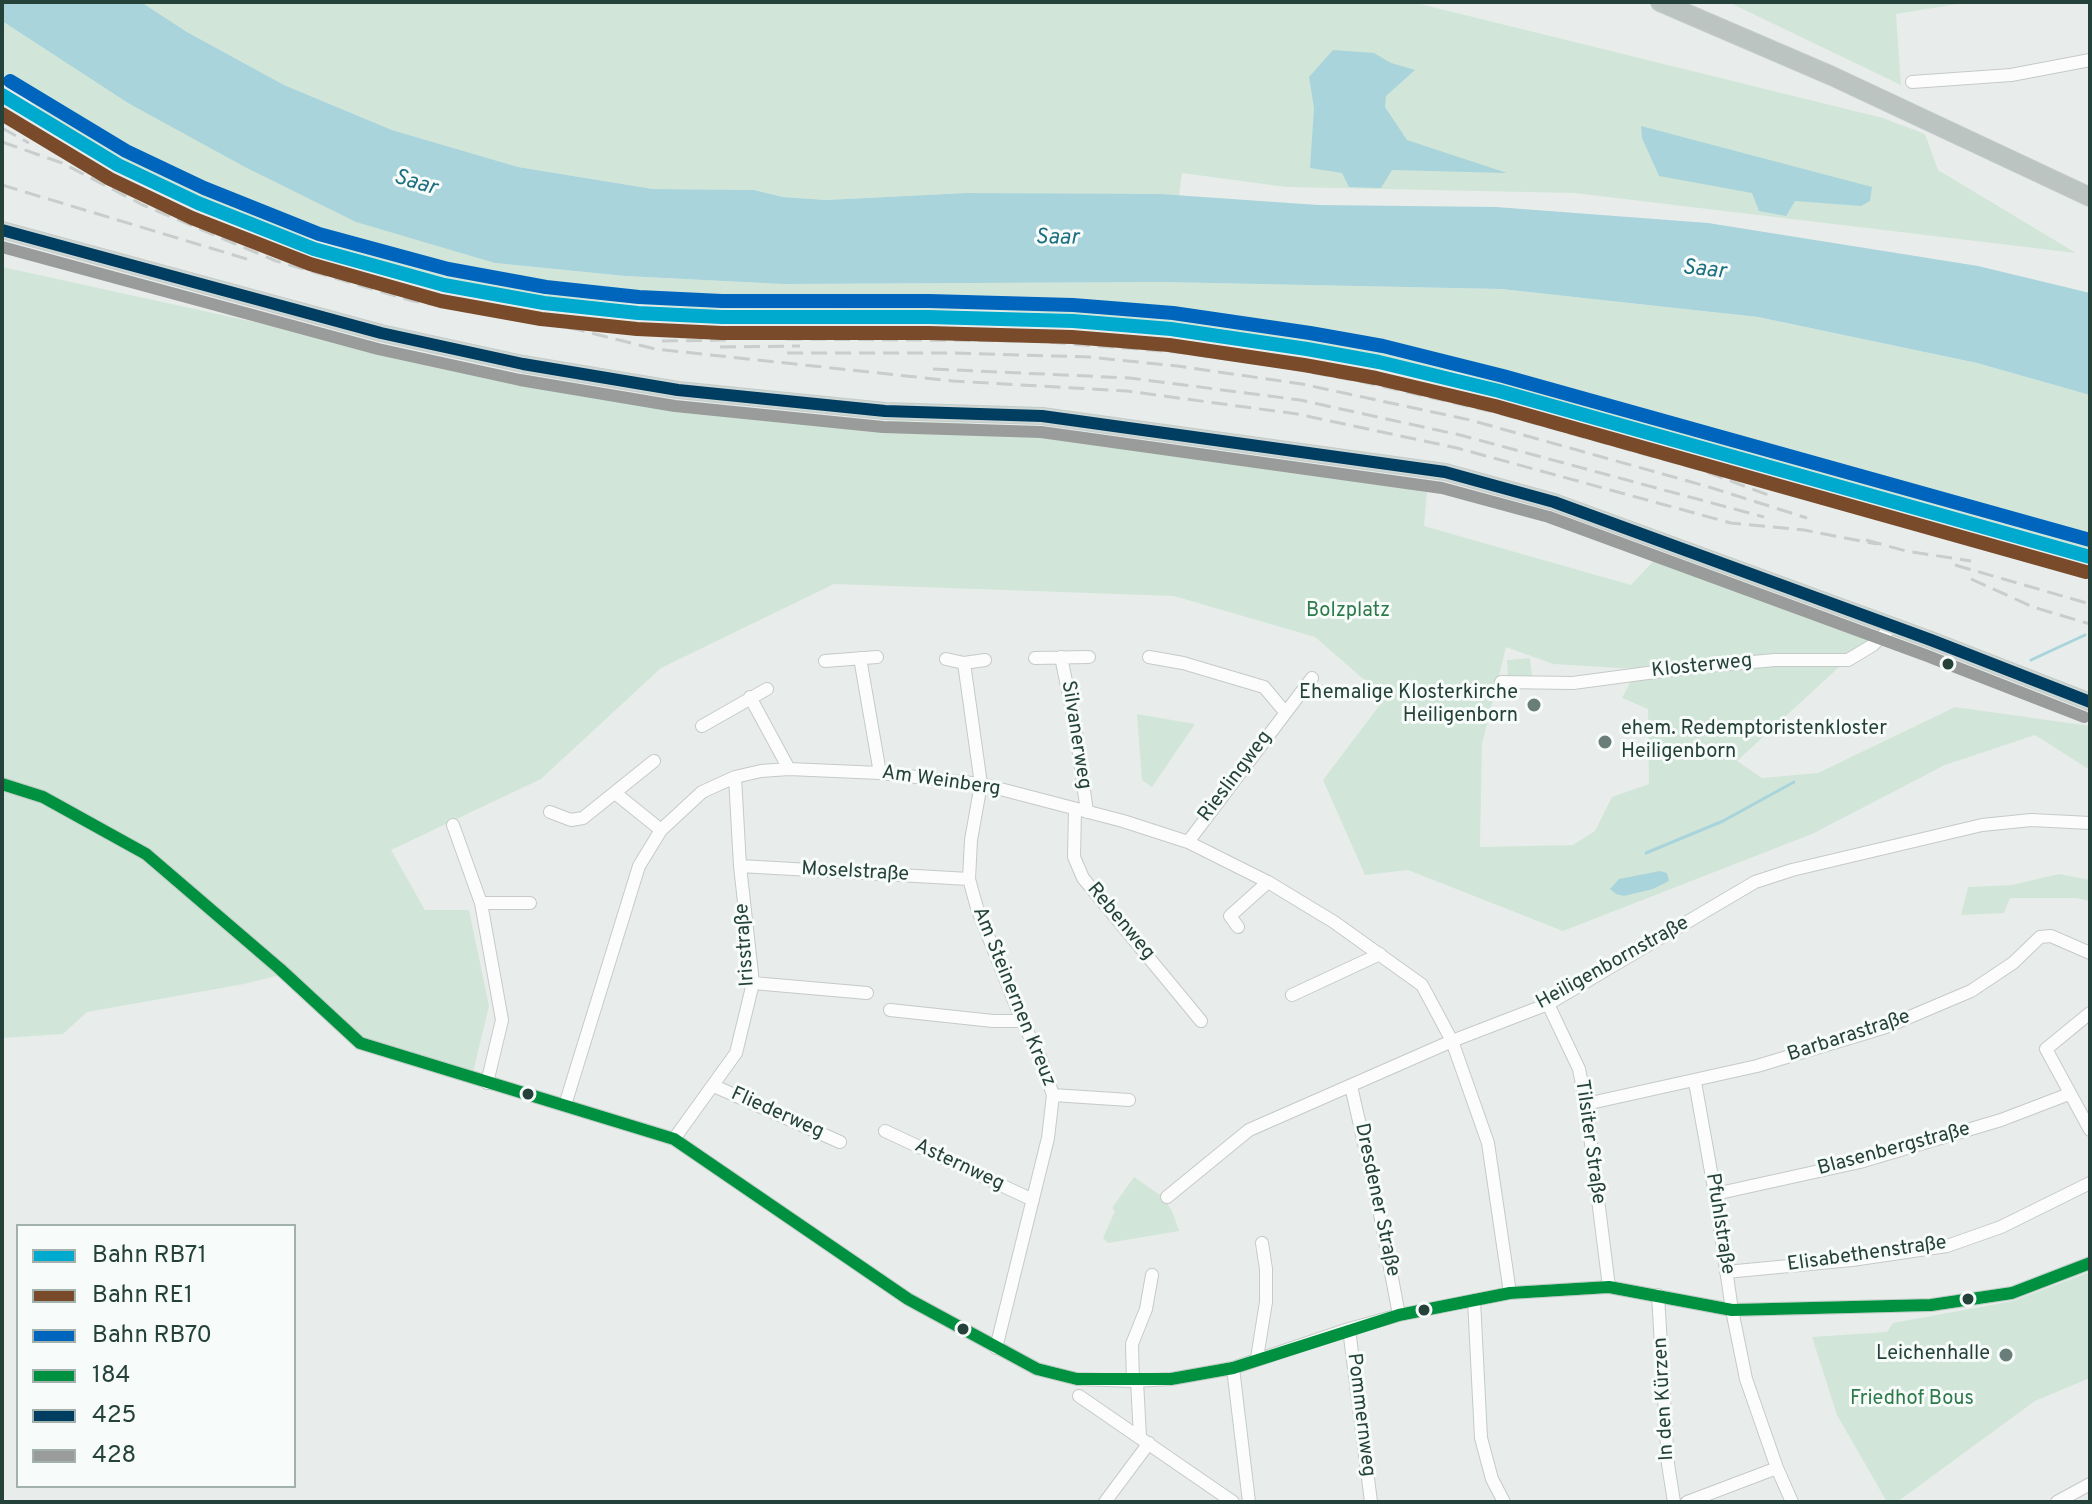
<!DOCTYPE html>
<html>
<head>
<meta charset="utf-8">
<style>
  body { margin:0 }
  #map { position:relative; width:2092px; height:1504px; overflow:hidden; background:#e8edeb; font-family:Overpass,sans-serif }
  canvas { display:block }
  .frame { position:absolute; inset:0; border:4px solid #24423a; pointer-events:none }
  .legend { position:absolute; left:16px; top:1224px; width:280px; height:264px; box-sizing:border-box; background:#f7fbf9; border:2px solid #a3b1ad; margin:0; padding:10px 14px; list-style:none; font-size:24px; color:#24423a }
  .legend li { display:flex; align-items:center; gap:16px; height:40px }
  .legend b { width:40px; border:2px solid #a3b1ad }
</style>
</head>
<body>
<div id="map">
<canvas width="2092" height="1504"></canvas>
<div class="frame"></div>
<ul class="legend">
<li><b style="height:10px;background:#00a9ce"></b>Bahn RB71</li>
<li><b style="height:10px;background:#7a4b2a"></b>Bahn RE1</li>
<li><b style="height:10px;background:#0065bd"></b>Bahn RB70</li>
<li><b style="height:10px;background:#009140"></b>184</li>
<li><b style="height:10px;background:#003e61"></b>425</li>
<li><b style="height:10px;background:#9a9c9b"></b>428</li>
</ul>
</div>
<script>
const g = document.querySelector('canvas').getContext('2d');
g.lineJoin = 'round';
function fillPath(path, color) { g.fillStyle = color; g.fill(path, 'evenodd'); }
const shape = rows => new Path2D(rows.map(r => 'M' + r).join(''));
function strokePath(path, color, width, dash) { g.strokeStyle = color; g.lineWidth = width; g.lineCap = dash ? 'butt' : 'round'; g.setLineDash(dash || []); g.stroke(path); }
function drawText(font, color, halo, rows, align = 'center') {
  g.font = font + ' Overpass,sans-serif'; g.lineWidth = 6; g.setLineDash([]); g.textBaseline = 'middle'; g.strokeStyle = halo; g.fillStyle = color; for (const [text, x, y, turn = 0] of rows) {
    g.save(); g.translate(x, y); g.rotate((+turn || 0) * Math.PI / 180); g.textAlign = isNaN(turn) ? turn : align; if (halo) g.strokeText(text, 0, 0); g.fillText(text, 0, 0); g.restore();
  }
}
fillPath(shape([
  [141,2,1412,2,1883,118,1925,134,1938,170,2076,253,1574,193,1286,187,1182,173,1179,196,966,193,826,200,783,197,754,190,653,189,518,167,392,130,284,85,187,32],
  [1728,2,1970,2,1896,14,1901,85],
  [2,21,128,103,495,263,625,276,783,284,1163,282,1501,289,1758,317,1977,363,2090,395,2090,550,1459,373,1217,328,1089,315,983,310,704,309,561,299,494,289,401,267,291,233,199,196,137,167,44,115,2,75],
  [2,267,470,369,591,389,795,419,966,423,1199,448,1428,481,1424,526,1631,585,1658,556,1875,634,1737,761,1762,778,1818,773,1955,707,2090,726,2090,770,2035,735,1945,765,1812,834,1563,931,1408,870,1365,875,1323,780,1385,698,1315,637,1174,596,834,584,661,668,541,779,391,850,425,910,469,910,489,1006,473,1072,359,1036,288,973,244,984,87,1012,63,1034,2,1038],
  [1506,647,1553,664,1637,669,1622,698,1648,709,1649,784,1612,797,1595,831,1573,845,1480,847,1482,744],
  [1530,658,1532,676,1508,679,1507,660],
  [1137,714,1195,724,1152,787,1142,780],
  [2059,874,2090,880,2090,901,2076,898,2010,898,2004,913,1961,915,1968,887,2012,885],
  [1134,1177,1163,1197,1172,1211,1179,1231,1108,1243,1103,1238,1115,1211,1112,1208],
  [2090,1272,2090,1378,2035,1401,1897,1502,1887,1502,1837,1415,1812,1337,1887,1332,1893,1323,2013,1301]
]), '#d1e6d8');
fillPath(shape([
  [2,2,141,2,187,32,284,85,392,130,518,167,653,189,754,190,783,197,826,200,966,193,1160,194,1318,205,1496,207,1708,223,1978,266,2090,293,2090,395,1977,363,1758,317,1501,289,1163,282,783,284,625,276,495,263,356,222,245,167,128,103,2,21],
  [1333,50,1374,53,1391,63,1415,70,1386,96,1385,107,1407,140,1507,173,1392,170,1381,188,1349,187,1342,173,1310,168,1314,108,1309,77],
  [1641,126,1872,187,1870,201,1861,206,1795,201,1786,216,1759,211,1752,193,1659,176,1642,138],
  [1660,871,1667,873,1669,881,1653,889,1624,896,1616,894,1610,889,1619,879]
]), '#a9d4db');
strokePath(shape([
  [2031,660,2085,635],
  [1646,853,1723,821,1794,782]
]), '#a9d4db', 3);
const minor = shape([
  [1912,82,2011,75,2090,60],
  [1061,657,1075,725,1087,812],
  [1149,657,1183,663,1264,687,1285,712],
  [860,658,880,773],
  [1035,658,1089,657],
  [946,659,964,663,985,660],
  [825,661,877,657],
  [964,663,981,784,971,840,969,879,977,908,1022,1021,1041,1059,1053,1095,1048,1138,996,1348],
  [1501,682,1573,683,1685,668,1775,660,1848,660,1873,645,1893,626],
  [750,697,789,769],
  [702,726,767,689],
  [2,784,43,797,146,854,280,969,360,1043,674,1139,908,1299,1037,1369,1077,1379,1133,1381,1171,1379,1233,1368,1349,1329,1399,1315,1510,1293,1609,1287,1732,1310,1931,1305,2012,1293,2090,1263],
  [615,793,661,830],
  [1075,809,1074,857,1083,878,1201,1021],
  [550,812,571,820,583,818,654,761],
  [453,825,481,903,502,1020,487,1083],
  [1188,842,1312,678],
  [740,866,969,879],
  [481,903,530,903],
  [1238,927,1230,916,1268,882],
  [753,983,867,993],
  [1292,995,1380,954],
  [1548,1004,1579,1069,1586,1104,1609,1287],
  [890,1010,993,1021,1022,1021],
  [2090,1013,2046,1049,2090,1130],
  [1695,1082,1715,1194,1732,1310,1746,1379,1777,1468,1792,1502],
  [714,1086,840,1142],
  [1351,1086,1379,1209,1399,1315],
  [1053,1095,1129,1100],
  [1586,1104,1757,1066,1886,1027,1971,991,2013,963,2040,937,2051,936,2090,953],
  [565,1105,639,866,661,830,702,792,735,777,761,771,789,769,880,773,981,784,1123,821,1188,842,1268,882,1334,922,1422,985,1452,1041,1488,1143,1510,1293],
  [885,1131,1033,1200],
  [674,1139,736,1053,753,983,740,866,735,777],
  [1715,1194,1860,1162,2001,1120,2069,1094],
  [1167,1197,1249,1130,1452,1041,1548,1004,1755,882,1792,870,1982,825,2031,820,2090,823],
  [1726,1272,1852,1260,1947,1246,2001,1227,2090,1183],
  [1658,1295,1668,1464,1674,1502],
  [1474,1300,1481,1438,1492,1479,1504,1502],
  [1349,1329,1371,1502],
  [1257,1358,1266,1302,1266,1269,1262,1243],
  [1233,1368,1249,1502],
  [1133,1381,1132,1344,1146,1309,1152,1275],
  [1137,1381,1140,1437],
  [1079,1396,1233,1502],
  [1105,1502,1149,1443],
  [1687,1502,1777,1468],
  [2057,1502,2090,1484]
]);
const major = shape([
  [2,230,381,333,523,364,678,390,885,411,1042,416,1445,472,1554,502,1931,640,2090,702]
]);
const highway = shape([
  [1660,2,1832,76,2090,197]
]);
strokePath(minor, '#c5cac8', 14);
strokePath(major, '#c3ccc9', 18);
strokePath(highway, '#c3ccc9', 20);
strokePath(minor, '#fcfcfc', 12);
strokePath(major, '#cfd7d5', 16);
strokePath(highway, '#bcc4c2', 18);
strokePath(shape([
  [2,128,29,143],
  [2,142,62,163,143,205,276,261,413,301,575,329,655,349,953,381,1127,391,1297,414,1457,448,1731,523,1804,530,1877,544],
  [2,185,250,260],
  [786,339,1032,341,1176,352,1277,366,1363,382,1498,413,1701,470,1771,496],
  [662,341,730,340],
  [720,347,800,346],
  [787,353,951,353,1089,357,1177,366,1302,384,1470,420,1709,487,1807,518],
  [933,369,1130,378,1300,400,1460,435,1764,517],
  [1866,540,1906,551,1971,561],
  [1955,565,2090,604],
  [1971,579,2033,607,2090,624]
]), '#c9cdcc', 3, [16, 8]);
strokePath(shape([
  [2,784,43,797,146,854,280,969,360,1043,674,1139,908,1299,1037,1369,1077,1379,1171,1379,1233,1368,1399,1315,1510,1293,1609,1287,1732,1310,1931,1305,2012,1293,2090,1263]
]), '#009140', 12);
strokePath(shape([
  [2,230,381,333,523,364,678,390,885,411,1042,416,1445,472,1554,502,1931,640,2090,702]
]), '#003e61', 12);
strokePath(shape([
  [2,247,378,349,520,380,675,406,883,427,1041,432,1442,488,1549,517,1925,655,2084,717]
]), '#9a9c9b', 12);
strokePath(shape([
  [2,95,118,165,198,203,314,249,444,285,544,303,638,313,722,317,929,317,1073,321,1171,329,1307,349,1379,362,1499,391,2090,557]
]), '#00a9ce', 14);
strokePath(shape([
  [2,114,110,179,192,218,310,264,441,301,541,319,637,329,722,333,929,333,1072,337,1169,345,1304,365,1376,378,1495,406,2086,572]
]), '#7a4b2a', 14);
strokePath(shape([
  [10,81,126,151,204,188,319,234,448,269,546,287,639,297,722,301,929,301,1073,305,1173,313,1310,333,1383,346,1503,376,2090,540]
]), '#0065bd', 14);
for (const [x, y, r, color] of [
  [1948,664,7,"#24423a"],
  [1534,705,8,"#697e78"],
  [1605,742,8,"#697e78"],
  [528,1094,7,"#24423a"],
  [1968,1299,7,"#24423a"],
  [1424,1310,7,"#24423a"],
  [963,1329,7,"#24423a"],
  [2006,1355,8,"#697e78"]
]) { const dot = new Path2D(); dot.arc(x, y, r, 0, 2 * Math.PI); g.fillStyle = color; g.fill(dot); strokePath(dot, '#f7fbf9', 3); }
drawText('20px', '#2d7a4b', '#f7fbf9', [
  ["Bolzplatz",1348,612],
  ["Friedhof Bous",1912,1400]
]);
drawText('20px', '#24423a', '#f7fbf9', [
  ["Klosterweg",1702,667,-6],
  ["Silvanerweg",1075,735,81],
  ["Rieslingweg",1236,777,-53],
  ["Am Weinberg",941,782,8],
  ["Moselstraße",855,873,3],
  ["Rebenweg",1120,922,50],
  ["Irisstraße",746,945,-94],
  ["Heiligenbornstraße",1613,964,-29],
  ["Am Steinernen Kreuz",1013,997,68],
  ["Barbarastraße",1849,1037,-18],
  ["Fliederweg",777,1114,24],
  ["Tilsiter Straße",1589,1142,82],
  ["Blasenbergstraße",1894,1150,-15],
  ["Asternweg",959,1166,25],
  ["Dresdener Straße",1376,1200,78],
  ["Pfuhlstraße",1719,1224,81],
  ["Elisabethenstraße",1867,1255,-8],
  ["In den Kürzen",1665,1399,-93],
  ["Pommernweg",1360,1415,83]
]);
drawText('20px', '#24423a', '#f7fbf9', [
  ["Ehemalige Klosterkirche",1518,694],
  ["Heiligenborn",1518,717],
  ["ehem. Redemptoristenkloster",1621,730,"left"],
  ["Heiligenborn",1621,753,"left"],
  ["Leichenhalle",1990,1355]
], 'right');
drawText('italic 22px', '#1c6f80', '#f7fbf9', [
  ["Saar",415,184,17],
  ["Saar",1057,239,1],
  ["Saar",1704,271,6]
]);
</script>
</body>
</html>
